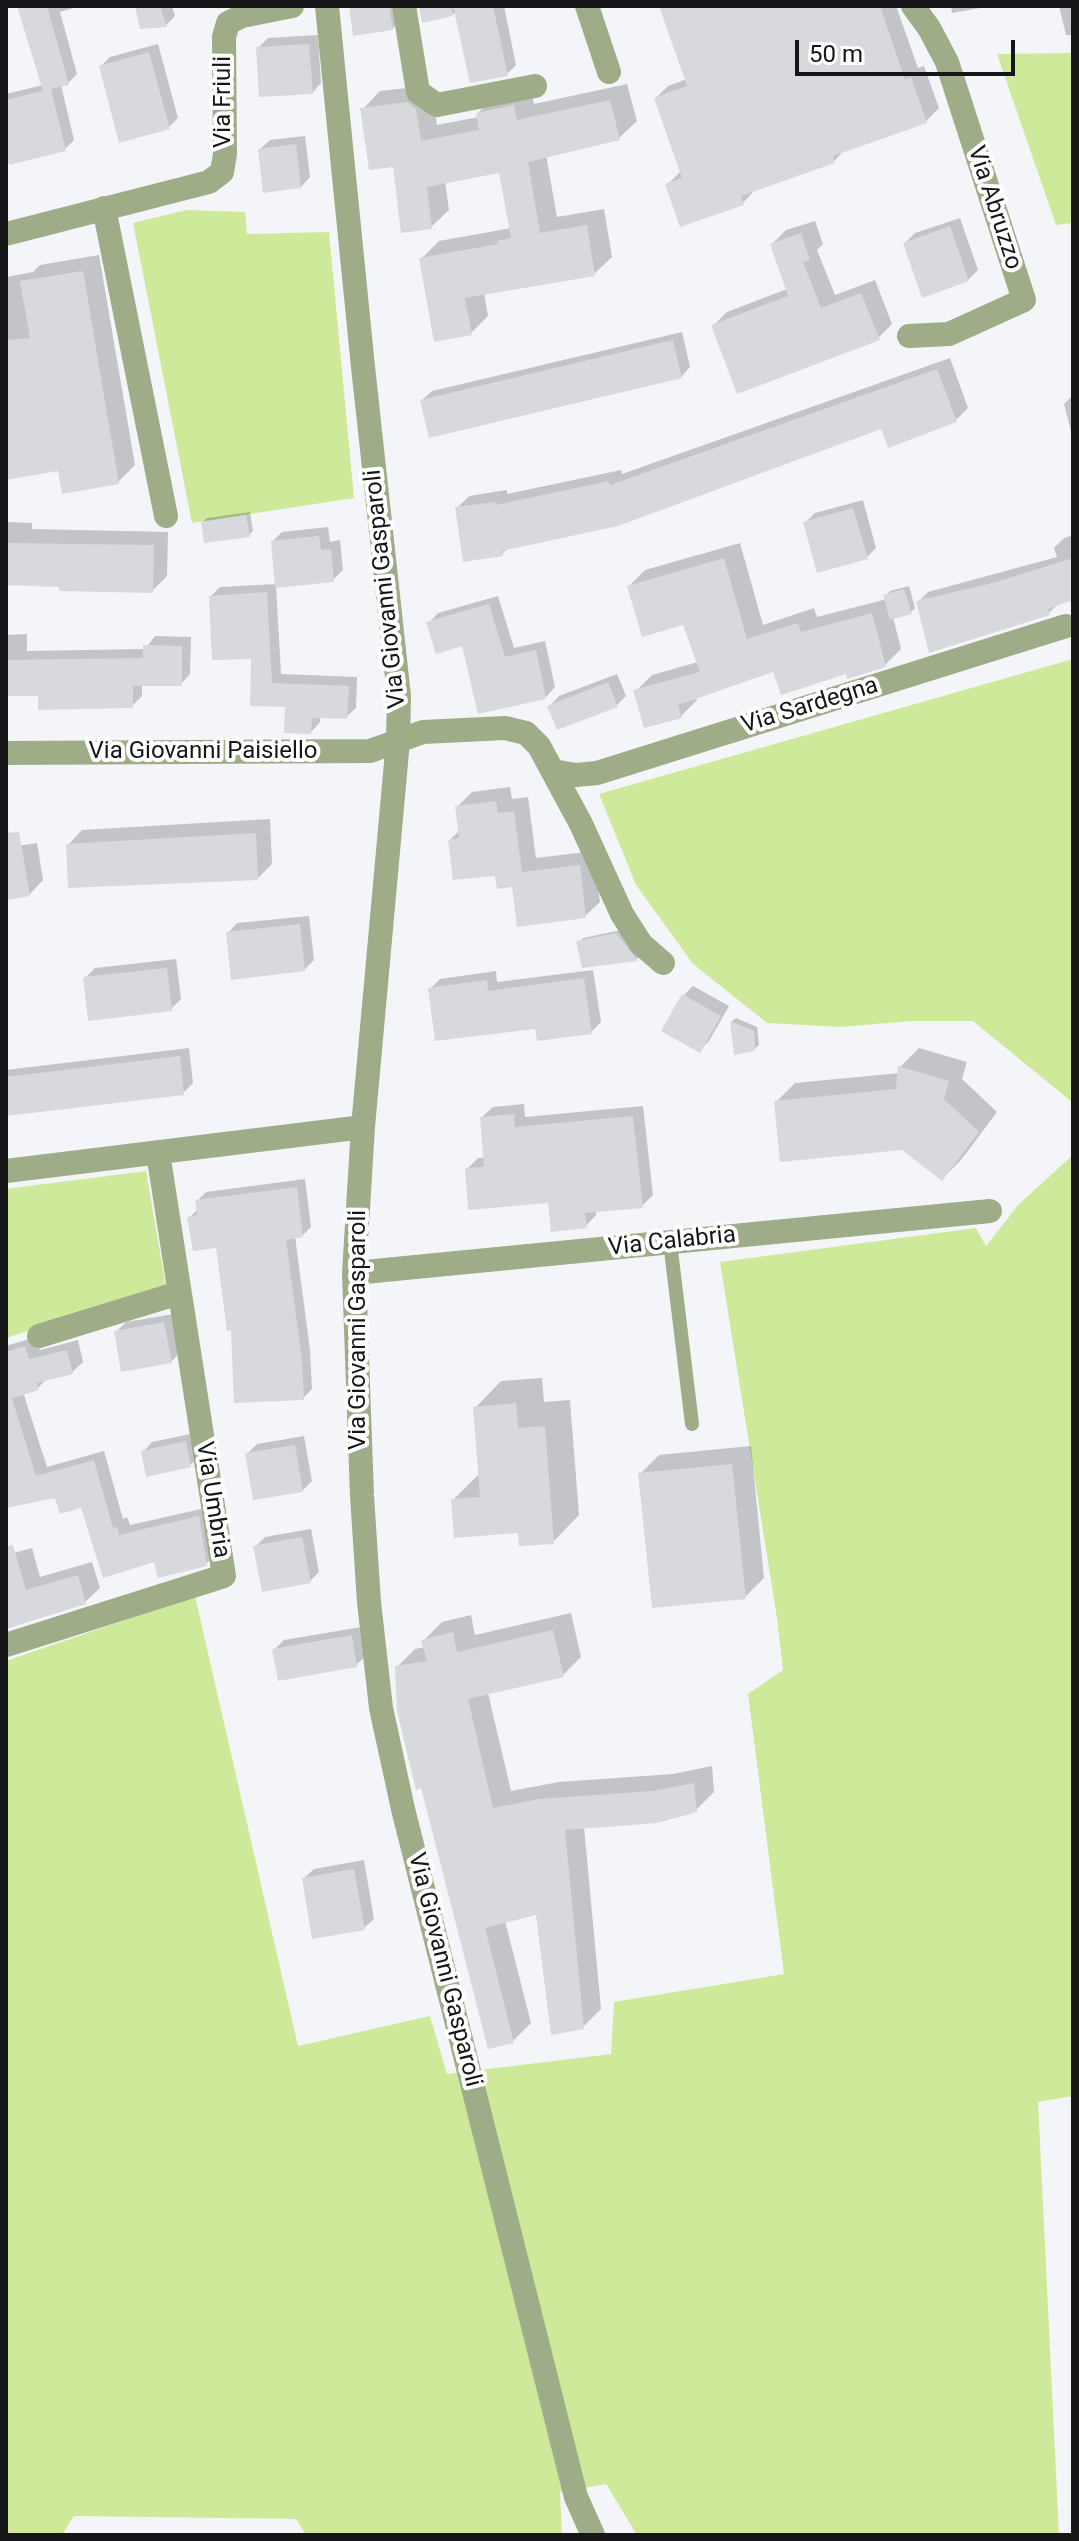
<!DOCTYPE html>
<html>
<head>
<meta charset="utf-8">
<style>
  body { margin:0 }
  #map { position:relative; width:1079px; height:2541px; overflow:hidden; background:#f4f5f9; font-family:Roboto,sans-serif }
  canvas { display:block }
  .frame { position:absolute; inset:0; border:8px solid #161618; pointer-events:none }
  .scale { position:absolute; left:795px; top:40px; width:220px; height:36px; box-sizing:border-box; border:4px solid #161618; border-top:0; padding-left:10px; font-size:24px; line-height:28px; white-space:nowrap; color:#161618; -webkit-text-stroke:6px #fff; paint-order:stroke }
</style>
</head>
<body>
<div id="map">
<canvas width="1079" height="2541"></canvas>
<div class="frame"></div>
<div class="scale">50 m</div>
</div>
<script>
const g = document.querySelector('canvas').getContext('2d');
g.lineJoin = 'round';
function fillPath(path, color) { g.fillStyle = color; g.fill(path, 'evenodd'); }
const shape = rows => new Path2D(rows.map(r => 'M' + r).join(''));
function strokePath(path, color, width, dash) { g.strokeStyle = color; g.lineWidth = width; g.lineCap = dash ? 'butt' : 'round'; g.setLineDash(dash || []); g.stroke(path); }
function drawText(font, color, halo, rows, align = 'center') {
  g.font = font + ' Roboto,sans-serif'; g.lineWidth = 8; g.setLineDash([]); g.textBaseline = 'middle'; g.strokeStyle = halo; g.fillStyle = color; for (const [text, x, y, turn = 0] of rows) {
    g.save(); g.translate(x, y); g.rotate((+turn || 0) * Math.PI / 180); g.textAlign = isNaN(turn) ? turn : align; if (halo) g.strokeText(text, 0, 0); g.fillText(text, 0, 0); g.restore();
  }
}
fillPath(shape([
  [1073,53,1073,223,1056,225,997,54],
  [186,210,245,212,247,234,329,232,354,498,192,523,133,223],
  [1073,659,1073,1103,973,1021,912,1021,840,1027,767,1023,693,964,636,885,599,794],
  [1073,1155,1073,2096,1038,2102,1059,2535,637,2535,606,2484,560,2492,562,2535,306,2535,296,2519,74,2516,62,2535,6,2535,6,1661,195,1596,298,2046,430,2016,447,2074,611,2054,614,2002,784,1974,748,1694,783,1670,777,1618,720,1262,976,1228,986,1246,1019,1204],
  [146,1171,166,1287,6,1338,6,1189]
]), '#cfe99b');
fillPath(shape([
  [19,6,80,6,60,12,77,74,68,83,61,85,74,140,65,149,6,143,6,94,43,85],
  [137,6,172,6,175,16,166,25],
  [351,6,400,6,402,19,392,29],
  [420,6,504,6,516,65,507,74,457,13,423,20],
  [662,6,896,6,918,68,924,66,939,108,926,121,845,150,834,161,755,190,743,203,667,185,681,171,656,98,668,86,687,79],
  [951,6,992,6,952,13],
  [1059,6,1073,6,1073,35,1066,35],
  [318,35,321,83,312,93,258,48,268,38],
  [158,44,178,118,169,127,101,66,110,57],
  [627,84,637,121,619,138,546,155,557,217,604,209,612,257,594,274,484,293,488,316,471,333,421,259,439,241,511,228,501,170,445,181,449,210,431,227,363,109,380,91,425,86,433,92,437,125,479,117,478,113,495,96,531,89,534,104],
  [305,136,310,177,301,187,260,149,270,140],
  [960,218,978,270,968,280,905,243,915,233],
  [815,221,823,244,817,250,835,295,875,280,892,324,878,338,713,326,727,312,787,289,772,244,786,230],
  [99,255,135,465,118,482,59,469,6,478,6,277,33,272,40,265],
  [682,332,690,367,681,377,422,400,432,391],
  [950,358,968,408,956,420,882,426,508,548,502,554,457,508,469,496,507,490,507,494,621,470,622,474],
  [1073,395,1073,439,1064,404],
  [863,500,876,548,867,557,805,523,815,513],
  [250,512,253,531,249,535,203,522,207,518],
  [6,522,32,523,32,529,168,532,167,576,152,591,6,583],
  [328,527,330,542,340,540,343,570,333,580,276,586,281,674,357,677,356,708,346,717,320,716,320,722,311,732,287,705,211,596,220,587,277,584,273,541,282,532],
  [1073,535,1073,598,1059,603,1049,613,918,602,928,592,1057,557,1054,548,1064,538],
  [740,543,763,625,814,608,817,617,887,599,886,595,890,591,909,586,915,608,911,612,893,617,901,649,885,665,847,672,775,670,696,697,697,700,681,716,636,691,652,675,698,662,685,623,629,586,645,570],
  [498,596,514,648,545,641,555,687,546,697,429,623,438,613],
  [27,634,27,651,145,649,155,636,191,637,190,674,181,684,142,684,142,696,132,706,40,694,6,694,6,635],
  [617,674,626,696,617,705,550,706,559,696],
  [510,787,512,799,528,797,536,858,594,851,600,902,585,916,514,885,450,840,460,830,457,807,472,792],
  [6,817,11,847,37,843,43,880,29,895,6,898],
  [270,819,272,864,258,878,68,845,82,830],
  [309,916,314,960,304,970,228,933,237,923],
  [621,930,640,955,637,959,584,966,579,942,583,938],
  [176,959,181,999,171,1009,85,978,95,968],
  [593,970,601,1022,591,1032,431,988,440,979,496,971,497,982],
  [693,986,729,1006,709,1041,700,1050,684,995],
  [736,1018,757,1027,759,1045,754,1049,735,1053,732,1021],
  [189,1048,193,1083,183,1093,6,1114,6,1070],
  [919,1048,967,1062,962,1079,997,1112,961,1160,942,1179,903,1148,776,1102,795,1083,900,1073,900,1067],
  [524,1104,525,1117,643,1106,653,1195,642,1206,596,1210,596,1215,586,1226,550,1201,467,1169,478,1158,485,1158,482,1117,493,1107],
  [305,1179,311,1227,303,1235,295,1236,310,1350,312,1389,303,1398,233,1328,218,1245,189,1218,198,1209,197,1201,206,1192],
  [174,1314,180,1352,171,1362,116,1332,126,1322],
  [36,1337,40,1350,78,1340,83,1362,72,1372,47,1378,38,1388,23,1392,47,1467,104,1451,123,1519,127,1517,130,1525,210,1507,217,1553,206,1564,155,1559,104,1576,82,1506,57,1496,6,1506,6,1346],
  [542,1378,544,1402,570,1400,579,1515,553,1542,520,1531,453,1500,480,1473,475,1408,501,1381],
  [195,1433,200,1456,190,1465,143,1452,152,1442],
  [304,1436,312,1481,303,1490,247,1454,257,1444],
  [751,1446,764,1578,745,1597,640,1474,659,1455],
  [311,1529,319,1572,310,1581,255,1547,265,1537],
  [32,1548,40,1577,92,1562,100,1588,85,1602,6,1628,6,1555],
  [571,1613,581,1657,563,1675,488,1693,511,1791,559,1782,673,1774,712,1766,714,1792,696,1810,584,1827,601,2009,583,2027,537,1912,505,1921,531,2023,513,2041,397,1667,415,1649,425,1647,424,1640,442,1622,471,1615,475,1635],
  [361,1627,366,1656,356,1665,274,1650,284,1640],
  [364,1860,374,1919,364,1928,304,1878,314,1869]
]), '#0003');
fillPath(shape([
  [17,6,47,6,69,85,51,89,66,151,9,165,6,152,6,100,46,90,43,91],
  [135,6,160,6,167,27,140,29],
  [349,6,389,6,393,30,353,36],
  [419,6,451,6,453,16,422,23],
  [453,6,493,6,508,76,470,83],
  [659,6,880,6,905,80,911,77,927,123,833,156,835,163,741,196,744,205,680,227,665,184,682,178,654,98,687,86],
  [309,44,313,94,259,97,256,47],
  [149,52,170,129,119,143,99,66],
  [610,100,620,140,528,162,540,233,587,225,595,276,465,298,472,335,434,342,419,258,498,244,497,241,511,238,499,173,427,187,432,229,401,233,393,167,369,170,360,108,407,102,416,109,421,141,479,130,476,113,514,105,517,120],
  [296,144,301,188,263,193,258,149],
  [950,226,969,281,922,298,903,243],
  [801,233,810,260,803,262,821,308,861,293,880,340,737,394,711,325,788,296,770,244],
  [83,271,119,484,62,494,58,471,6,480,6,340,30,338,20,281],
  [673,340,682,378,429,438,420,400],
  [937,369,957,422,888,448,881,429,618,526,502,551,503,556,463,562,455,507,495,502,496,505,609,481,610,485],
  [853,508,868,559,817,573,803,522],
  [246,515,250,537,204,543,201,522],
  [319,536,321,550,331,549,334,582,275,588,271,541],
  [6,543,154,545,153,593,59,591,59,587,6,585],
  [724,558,747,639,798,623,801,632,872,613,886,667,847,679,846,674,781,695,773,672,678,705,682,718,644,728,633,690,700,672,683,625,642,637,627,586],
  [1073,558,1073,600,1048,609,1050,615,929,653,916,601,993,583],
  [904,589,912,614,890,620,883,595],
  [267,592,272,683,349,686,347,719,312,718,311,734,284,733,285,707,250,706,251,659,212,660,209,596],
  [489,604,505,657,536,650,546,699,478,714,462,646,436,654,426,622],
  [143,645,182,646,182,686,133,686,133,708,38,710,38,696,6,696,6,660,143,658],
  [608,682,618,707,557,730,547,706],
  [496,801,498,813,514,811,522,872,580,865,586,918,517,927,512,887,497,889,495,876,453,880,448,840,459,838,455,806],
  [19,832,30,896,6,900,6,833],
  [256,833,258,880,68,888,66,844],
  [300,924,305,971,231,980,226,932],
  [616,933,638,961,582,968,576,941],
  [167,968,172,1011,88,1021,83,977],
  [584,978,592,1034,537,1041,535,1029,435,1041,428,988,487,980,488,991],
  [682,994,721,1016,700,1053,661,1031],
  [730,1021,754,1031,755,1051,734,1055],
  [180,1056,184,1095,6,1116,6,1077],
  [898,1066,949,1081,944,1099,979,1132,942,1181,902,1150,780,1162,774,1101,896,1089],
  [514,1114,515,1127,633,1116,643,1208,585,1213,587,1228,551,1232,548,1203,468,1210,465,1168,484,1167,480,1117],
  [297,1187,303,1237,286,1240,302,1360,304,1400,234,1403,231,1330,227,1331,216,1248,193,1251,187,1217,197,1215,195,1200],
  [164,1322,172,1363,121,1372,114,1331],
  [25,1346,29,1359,67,1350,73,1374,37,1383,39,1390,12,1398,36,1476,94,1460,113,1528,117,1527,119,1535,199,1516,207,1566,158,1578,154,1562,103,1578,81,1508,60,1514,55,1498,6,1508,6,1352],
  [516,1403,518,1428,545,1426,554,1544,519,1546,518,1533,454,1538,451,1499,480,1497,473,1407],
  [186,1441,191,1467,146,1477,141,1451],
  [295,1445,303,1492,253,1500,245,1453],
  [732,1464,746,1599,652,1608,638,1473],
  [302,1537,311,1583,262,1592,253,1546],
  [13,1545,26,1590,78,1575,86,1604,6,1629,6,1546],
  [553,1630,564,1677,468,1699,493,1808,539,1799,653,1791,694,1783,697,1812,657,1823,565,1830,584,2029,551,2035,536,1915,485,1928,514,2043,488,2049,421,1788,416,1790,397,1711,395,1666,427,1661,421,1640,453,1632,457,1652],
  [352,1635,357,1667,278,1681,272,1649],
  [354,1869,365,1930,312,1939,302,1878]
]), '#d8d9dd');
strokePath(shape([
  [670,1242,692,1424]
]), '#9fac88', 14);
strokePath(shape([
  [327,6,363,367,399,696,398,741,363,1127,354,1273,362,1496,369,1602,381,1708,403,1809,576,2497,593,2535],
  [404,6,418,92,437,105,535,86],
  [587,6,609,72],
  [104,208,166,516],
  [6,234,209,182,222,172,225,154,224,37,228,23,242,16,292,6],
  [909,336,949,334,1024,300,947,62,929,28,913,6],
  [6,753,370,751,423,732,505,728,526,733,539,746,581,824,622,914,641,944,663,963],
  [553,771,576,775,597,773,1066,626],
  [6,1171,363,1127],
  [354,1273,990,1211],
  [39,1336,179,1293],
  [6,1645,224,1576,158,1153]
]), '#9fac88', 24);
drawText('24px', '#161618', '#fff', [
  ["Via Friuli",224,102,-90],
  ["Via Abruzzo",994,208,72],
  ["Via Giovanni Gasparoli",386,589,-96],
  ["Via Sardegna",810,706,-17],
  ["Via Giovanni Paisiello",203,752],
  ["Via Calabria",672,1242,-6],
  ["Via Giovanni Gasparoli",359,1330,-90],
  ["Via Umbria",212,1500,81],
  ["Via Giovanni Gasparoli",444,1970,76]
]);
</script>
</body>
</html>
